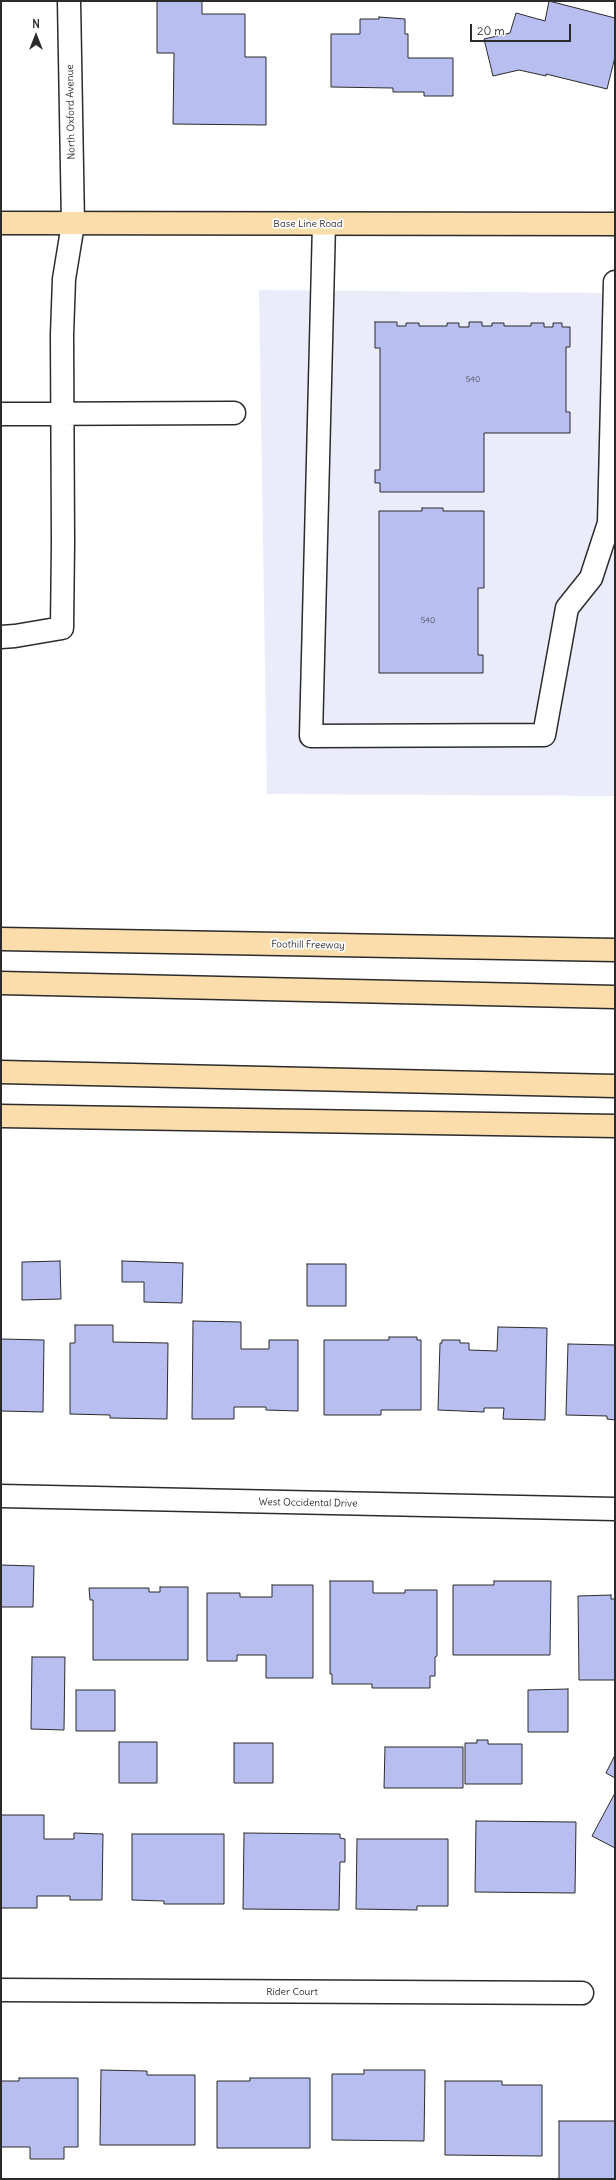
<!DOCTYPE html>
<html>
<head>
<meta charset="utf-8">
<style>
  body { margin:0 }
  #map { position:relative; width:616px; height:2180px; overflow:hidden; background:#fff; font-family:Delius,sans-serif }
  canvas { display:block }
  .frame { position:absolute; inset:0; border:2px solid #2b2b2b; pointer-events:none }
  .north { position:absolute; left:16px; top:16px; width:40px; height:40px; -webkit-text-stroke:3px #fff; paint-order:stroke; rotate:0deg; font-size:11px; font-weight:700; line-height:16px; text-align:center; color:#2b2b2b }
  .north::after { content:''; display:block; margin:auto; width:14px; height:18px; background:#2b2b2b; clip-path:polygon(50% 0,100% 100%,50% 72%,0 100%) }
  .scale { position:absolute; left:470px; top:24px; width:101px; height:18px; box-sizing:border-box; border:2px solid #2b2b2b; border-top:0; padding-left:5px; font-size:12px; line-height:14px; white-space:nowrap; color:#2b2b2b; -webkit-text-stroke:3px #fff; paint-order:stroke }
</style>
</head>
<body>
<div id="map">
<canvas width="616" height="2180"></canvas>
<div class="frame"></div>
<div class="north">N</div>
<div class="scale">20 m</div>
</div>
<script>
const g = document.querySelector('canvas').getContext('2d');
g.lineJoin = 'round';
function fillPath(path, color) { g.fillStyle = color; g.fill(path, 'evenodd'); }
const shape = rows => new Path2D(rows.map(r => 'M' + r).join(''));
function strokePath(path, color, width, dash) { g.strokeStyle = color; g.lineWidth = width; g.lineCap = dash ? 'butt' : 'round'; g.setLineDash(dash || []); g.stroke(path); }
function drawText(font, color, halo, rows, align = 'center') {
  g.font = font + ' Delius,sans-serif'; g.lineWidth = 3.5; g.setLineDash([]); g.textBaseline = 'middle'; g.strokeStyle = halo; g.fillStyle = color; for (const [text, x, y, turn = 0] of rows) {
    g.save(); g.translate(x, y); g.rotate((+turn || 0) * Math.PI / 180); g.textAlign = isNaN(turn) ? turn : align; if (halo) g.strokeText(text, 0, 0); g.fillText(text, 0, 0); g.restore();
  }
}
fillPath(shape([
  [259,290,615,293,615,796,267,794]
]), '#eaecfa');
const building = shape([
  [157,1,202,1,202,14,245,14,245,57,266,57,266,125,173,124,174,53,157,53,157,1],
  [549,1,615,18,615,57,607,89,546,74,546,76,519,70,493,76,484,39,510,33,516,13,545,21,549,1],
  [379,17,405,19,405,34,408,34,408,58,453,58,453,96,424,96,424,92,393,92,393,88,331,87,331,34,360,34,360,19,379,19,379,17],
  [375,322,397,322,397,326,406,326,406,323,419,323,419,326,447,326,447,323,459,323,459,327,469,327,469,322,482,322,482,326,492,326,492,323,504,323,504,326,531,326,531,323,544,323,544,327,553,327,553,323,562,323,562,327,570,327,570,347,566,347,566,412,570,412,570,433,484,433,484,492,380,492,380,483,375,483,375,470,380,470,380,348,375,348,375,322],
  [422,508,443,508,443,511,484,511,484,588,478,588,478,655,483,655,483,673,379,673,379,511,422,511,422,508],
  [60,1261,61,1299,22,1300,22,1262,60,1261],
  [122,1261,183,1263,182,1303,144,1302,144,1282,122,1282,122,1261],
  [307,1264,346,1264,346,1306,307,1306,307,1264],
  [193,1321,241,1322,241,1349,269,1349,269,1340,298,1340,298,1411,266,1410,266,1407,234,1407,234,1419,192,1419,193,1321],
  [75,1325,113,1325,113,1342,168,1343,167,1419,110,1418,110,1415,70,1414,70,1343,75,1343,75,1325],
  [498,1327,547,1328,545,1420,503,1419,504,1408,484,1408,484,1412,438,1410,440,1343,442,1343,442,1340,460,1340,460,1343,469,1343,469,1350,497,1351,498,1327],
  [389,1337,417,1337,417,1340,421,1340,421,1410,381,1410,381,1415,324,1415,324,1340,389,1340,389,1337],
  [1,1339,44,1340,43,1412,1,1411,1,1339],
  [568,1344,615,1345,615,1420,607,1419,607,1416,566,1415,568,1344],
  [1,1565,34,1566,33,1607,1,1607,1,1565],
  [330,1581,373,1581,373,1593,405,1593,405,1590,437,1590,437,1656,435,1657,435,1676,430,1676,430,1688,372,1688,372,1684,332,1684,332,1674,330,1674,330,1581],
  [494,1581,551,1581,550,1655,453,1655,453,1585,494,1585,494,1581],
  [272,1585,313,1585,313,1678,266,1678,266,1655,237,1655,237,1661,207,1661,207,1593,240,1593,240,1597,272,1597,272,1585],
  [160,1587,188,1587,188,1660,93,1660,93,1600,90,1600,89,1588,149,1588,149,1592,160,1592,160,1587],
  [611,1595,611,1599,615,1599,615,1680,579,1680,578,1596,611,1595],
  [32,1657,65,1657,64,1730,31,1729,32,1657],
  [568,1689,568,1732,528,1732,528,1690,568,1689],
  [76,1690,115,1690,115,1731,76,1731,76,1690],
  [477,1740,488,1740,488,1744,522,1744,522,1784,465,1784,465,1743,477,1743,477,1740],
  [119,1742,157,1742,157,1783,119,1783,119,1742],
  [234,1743,273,1743,273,1783,234,1783,234,1743],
  [385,1747,463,1747,463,1788,384,1788,385,1747],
  [615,1755,615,1778,606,1773,615,1755],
  [615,1793,615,1848,592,1836,615,1793],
  [1,1815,44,1815,44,1839,74,1839,74,1833,103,1834,102,1900,70,1900,70,1896,37,1896,37,1908,1,1908,1,1815],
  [476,1821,576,1822,575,1893,475,1892,476,1821],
  [244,1833,340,1834,340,1838,345,1839,345,1862,340,1862,339,1910,243,1909,244,1833],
  [132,1834,224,1834,224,1904,164,1904,164,1901,132,1900,132,1834],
  [357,1839,448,1839,448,1906,417,1906,417,1910,356,1909,357,1839],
  [101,2070,147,2071,147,2075,195,2075,195,2145,100,2145,101,2070],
  [364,2070,425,2070,424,2141,332,2140,332,2074,364,2074,364,2070],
  [19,2078,78,2078,78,2147,64,2147,64,2159,30,2159,30,2147,1,2147,1,2081,19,2081,19,2078],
  [250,2078,310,2078,310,2148,217,2148,217,2081,250,2081,250,2078],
  [445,2081,502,2081,502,2085,542,2085,542,2156,445,2155,445,2081],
  [559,2121,615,2121,615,2179,559,2179,559,2121]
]);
fillPath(building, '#b8bff0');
strokePath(building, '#2b2b2b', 1);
const minor = shape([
  [324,224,311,736,544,735,567,608,591,578,609,523,615,282],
  [1,414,234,413],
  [1,637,15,636,62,628,63,543,62,335,64,279,73,224,69,1],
  [1,1496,615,1509],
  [1,1990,582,1993]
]);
const major = shape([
  [1,223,615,224]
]);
const highway = shape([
  [1,939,615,950],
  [1,983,615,997],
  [1,1072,615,1086],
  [1,1116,615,1126]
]);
strokePath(minor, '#2b2b2b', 25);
strokePath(major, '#2b2b2b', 25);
strokePath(highway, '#2b2b2b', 25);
strokePath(minor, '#fff', 22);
strokePath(major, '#faddab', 22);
strokePath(highway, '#faddab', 22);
drawText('8px', '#4e505c', null, [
  ["540",473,380],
  ["540",428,621]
]);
drawText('10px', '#2b2b2b', '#fff', [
  ["North Oxford Avenue",71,112,-91],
  ["Base Line Road",308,224],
  ["Foothill Freeway",308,945,1],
  ["West Occidental Drive",308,1503,1],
  ["Rider Court",292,1992]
]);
</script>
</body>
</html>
